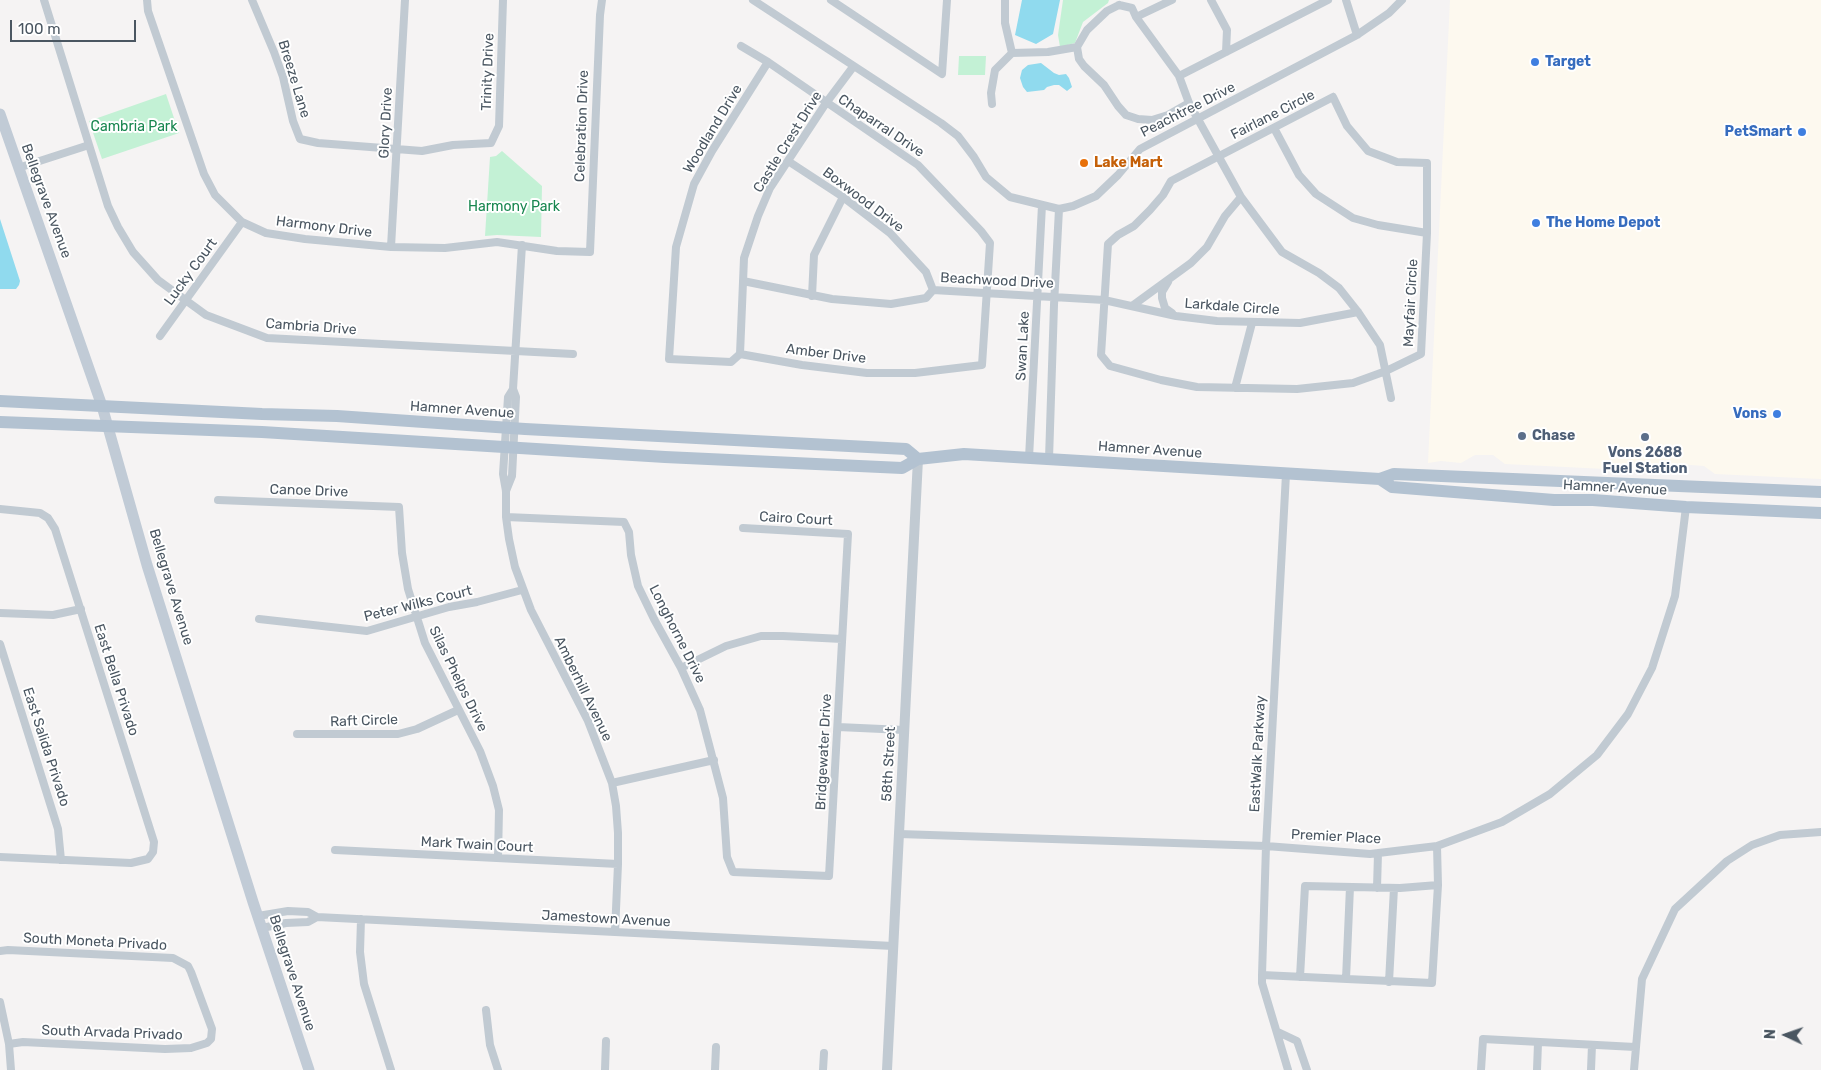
<!DOCTYPE html>
<html>
<head>
<meta charset="utf-8">
<style>
  body { margin:0 }
  #map { position:relative; width:1821px; height:1070px; overflow:hidden; background:#f5f3f3; font-family:Rubik,sans-serif }
  canvas { display:block }
  .north { position:absolute; left:1761px; top:1010px; width:50px; height:50px; -webkit-text-stroke:4px #fff; paint-order:stroke; rotate:273deg; font-size:14px; font-weight:700; line-height:20px; text-align:center; color:#4a5661 }
  .north::after { content:''; display:block; margin:auto; width:18px; height:22px; background:#4a5661; clip-path:polygon(50% 0,100% 100%,50% 72%,0 100%) }
  .scale { position:absolute; left:10px; top:20px; width:126px; height:22px; box-sizing:border-box; border:2px solid #4a5661; border-top:0; padding-left:6px; font-size:15px; line-height:18px; white-space:nowrap; color:#4a5661; -webkit-text-stroke:4px #fff; paint-order:stroke }
</style>
</head>
<body>
<div id="map">
<canvas width="1821" height="1070"></canvas>
<div class="north">N</div>
<div class="scale">100 m</div>
</div>
<script>
const g = document.querySelector('canvas').getContext('2d');
g.lineJoin = 'round';
function fillPath(path, color) { g.fillStyle = color; g.fill(path, 'evenodd'); }
const shape = rows => new Path2D(rows.map(r => 'M' + r).join(''));
function strokePath(path, color, width, dash) { g.strokeStyle = color; g.lineWidth = width; g.lineCap = dash ? 'butt' : 'round'; g.setLineDash(dash || []); g.stroke(path); }
function drawText(font, color, halo, rows, align = 'center') {
  g.font = font + ' Rubik,sans-serif'; g.lineWidth = 4; g.setLineDash([]); g.textBaseline = 'middle'; g.strokeStyle = halo; g.fillStyle = color; for (const [text, x, y, turn = 0] of rows) {
    g.save(); g.translate(x, y); g.rotate((+turn || 0) * Math.PI / 180); g.textAlign = isNaN(turn) ? turn : align; if (halo) g.strokeText(text, 0, 0); g.fillText(text, 0, 0); g.restore();
  }
}
fillPath(shape([
  [1450,0,1821,0,1821,479,1715,474,1704,466,1678,464,1666,472,1505,464,1493,455,1475,455,1461,463,1441,461,1428,463]
]), '#fdf9ef');
fillPath(shape([
  [1063,0,1109,0,1108,3,1083,22,1075,43,1060,47,1058,35],
  [959,56,986,56,985,75,958,75],
  [166,94,179,133,102,159,89,121],
  [502,151,542,186,541,237,497,235,485,236,490,157,496,156]
]), '#c3f1d5');
fillPath(shape([
  [1022,0,1060,0,1053,34,1036,44,1015,35],
  [1041,63,1054,73,1059,75,1066,74,1069,78,1072,87,1067,91,1059,85,1054,85,1047,87,1044,90,1027,92,1023,87,1020,78,1022,70,1028,65],
  [0,219,20,281,19,285,16,289,0,289]
]), '#90daee');
strokePath(shape([
  [44,0,108,206,118,227,133,252,158,280,206,315,267,338,573,354],
  [147,0,148,11,204,174,215,195,242,222,266,233,305,239,391,247,445,248,497,242,557,251,590,252,600,15,602,0],
  [252,0,274,52,283,77,293,121,300,139,318,143,422,151,453,145,491,143,499,126,503,0],
  [753,0,941,123,958,136,974,157,986,177,1010,197,1059,209,1073,206,1096,196,1118,175,1140,149,1357,35,1389,13,1402,0],
  [831,0,942,74,947,0],
  [1005,0,1005,23,1012,53],
  [1211,0,1227,30,1226,52],
  [1346,0,1357,35],
  [1119,5,1132,8,1136,17,1179,76,1189,103,1168,115,1152,120,1138,119,1126,115,1118,106,1104,85,1084,66,1079,59,1077,47,1087,30,1107,11,1119,5],
  [1136,17,1172,0],
  [741,46,768,62,918,165,981,231,990,243,982,365,915,373,867,373,802,365,740,354,731,362,669,359,676,247,694,184,712,151,768,62],
  [1179,76,1328,0],
  [1333,97,1347,126,1368,151,1397,162,1427,163,1427,233,1421,354,1386,371,1353,383,1297,389,1197,387,1161,380,1110,366,1101,355,1108,244,1118,235,1134,226,1150,210,1163,195,1171,181,1333,97],
  [1189,103,1241,197,1282,252,1319,273,1339,288,1358,312,1380,345,1391,398],
  [992,104,991,93,995,70,1012,53,1048,52,1077,47],
  [1274,128,1299,175,1316,194,1353,218,1378,225,1427,233],
  [788,161,843,197,890,233,926,272,933,290],
  [18,168,89,145],
  [391,247,405,0],
  [743,281,832,299,891,304,926,298,933,290,1104,300,1176,316,1217,321,1300,323,1358,312],
  [1168,282,1162,292,1162,298,1165,308,1172,313],
  [812,296,814,255,843,197],
  [1132,306,1191,263,1207,247,1225,216,1241,197],
  [160,336,242,222],
  [740,354,744,258,758,216,770,188,826,103,853,67],
  [1235,388,1252,323],
  [513,389,508,397,503,474,506,491,506,517,509,539,515,567,531,610,588,721,612,783,616,806,618,833,618,864,615,932],
  [1029,458,1042,205],
  [1049,459,1054,305,1059,209],
  [1286,474,1266,846,1262,975,1262,983,1288,1070],
  [506,491,512,476,516,397,513,389,522,245],
  [218,500,399,507,402,553,408,589,425,643,480,751,493,786,499,810,498,858],
  [0,509,40,513,48,518,55,529,154,842,153,852,148,859,131,863,0,857],
  [506,517,624,522,629,532,631,555,638,586,654,619,681,668,700,710,723,798,727,857,733,872,829,876,848,534,743,528],
  [0,613,53,615,81,609],
  [259,619,367,631,449,607,477,602,522,590],
  [0,644,58,829,61,860],
  [681,668,726,646,761,636,783,636,842,639],
  [838,727,904,730],
  [297,734,398,734,417,729,458,710],
  [612,783,714,760],
  [899,834,1266,846,1370,854,1437,846,1502,822,1550,794,1597,755,1628,714,1652,668,1675,596,1686,507],
  [335,850,618,864],
  [1377,888,1378,853],
  [258,916,288,911,308,912,317,917],
  [361,919,360,952,364,984,391,1070],
  [262,928,286,923,308,922,317,917,893,946],
  [0,951,8,950,173,958,188,966,191,972,212,1029,211,1039,207,1043,191,1048,165,1049,23,1042,9,1044],
  [1262,975,1432,983,1438,885],
  [1300,977,1305,886,1400,888,1438,885,1437,846],
  [1346,979,1350,887],
  [1389,982,1394,888],
  [0,1002,9,1044,11,1070],
  [486,1010,490,1045,498,1070],
  [1278,1032,1297,1041,1307,1070],
  [605,1070,606,1041],
  [715,1070,716,1047],
  [823,1070,824,1053],
  [1481,1070,1483,1039,1635,1047],
  [1537,1070,1538,1043],
  [1591,1070,1592,1045],
  [1634,1070,1642,979,1675,909,1727,861,1752,845,1780,835,1821,832]
]), '#c1cad2', 8);
strokePath(shape([
  [887,1070,918,459]
]), '#c1cad2', 10);
strokePath(shape([
  [0,114,102,406,147,565,253,902,309,1070]
]), '#c1cbd6', 11);
strokePath(shape([
  [0,401,262,414,337,416,525,429,906,449,918,459],
  [0,422,262,432,665,457,902,468,918,459,964,454,1380,479,1394,474,1821,492],
  [1380,479,1392,487,1554,500,1593,500,1686,507,1821,513]
]), '#b3c2d1', 12);
for (const [x, y, r, color] of [
  [1535,62,5,"#3f7fe0"],
  [1802,132,5,"#3f7fe0"],
  [1084,163,5,"#e8710a"],
  [1536,223,5,"#3f7fe0"],
  [1777,414,5,"#3f7fe0"],
  [1522,436,5,"#5c6f8a"],
  [1645,437,5,"#5c6f8a"]
]) { const dot = new Path2D(); dot.arc(x, y, r, 0, 2 * Math.PI); g.fillStyle = color; g.fill(dot); strokePath(dot, '#fff', 2); }
drawText('bold 14px', '#366cbe', '#fff', [
  ["Target",1545,62],
  ["PetSmart",1792,132,"right"],
  ["The Home Depot",1546,223],
  ["Vons",1767,414,"right"]
], 'left');
drawText('14px', '#4a5661', '#fff', [
  ["Trinity Drive",488,72,-88],
  ["Breeze Lane",294,79,73],
  ["Peachtree Drive",1188,110,-27],
  ["Fairlane Circle",1273,115,-27],
  ["Glory Drive",386,123,-87],
  ["Celebration Drive",582,126,-88],
  ["Chaparral Drive",881,126,34],
  ["Woodland Drive",713,129,-59],
  ["Castle Crest Drive",788,142,-58],
  ["Boxwood Drive",863,200,37],
  ["Bellegrave Avenue",46,201,70],
  ["Harmony Drive",324,227,7],
  ["Lucky Court",191,272,-54],
  ["Beachwood Drive",997,281,3],
  ["Mayfair Circle",1411,303,-87],
  ["Larkdale Circle",1232,307,4],
  ["Cambria Drive",311,327,4],
  ["Swan Lake",1023,346,-87],
  ["Amber Drive",826,354,7],
  ["Hamner Avenue",462,410,4],
  ["Hamner Avenue",1150,450,4],
  ["Hamner Avenue",1615,488,3],
  ["Canoe Drive",309,491,2],
  ["Cairo Court",796,519,3],
  ["Bellegrave Avenue",171,587,73],
  ["Peter Wilks Court",418,604,-14],
  ["Longhorne Drive",677,634,63],
  ["Silas Phelps Drive",458,679,64],
  ["East Bella Privado",116,680,72],
  ["Amberhill Avenue",583,689,64],
  ["Raft Circle",364,721,-2],
  ["East Salida Privado",46,747,72],
  ["Bridgewater Drive",824,752,-87],
  ["EastWalk Parkway",1258,754,-87],
  ["58th Street",889,764,-87],
  ["Premier Place",1336,837,3],
  ["Mark Twain Court",477,845,3],
  ["Jamestown Avenue",606,919,3],
  ["South Moneta Privado",95,942,3],
  ["Bellegrave Avenue",292,973,72],
  ["South Arvada Privado",112,1033,2]
]);
drawText('14px', '#17864f', '#fff', [
  ["Cambria Park",134,127],
  ["Harmony Park",514,207]
]);
drawText('bold 14px', '#c56008', '#fff', [
  ["Lake Mart",1094,163]
], 'left');
drawText('bold 14px', '#4e5e75', '#fff', [
  ["Chase",1532,436],
  ["Vons 2688",1645,453,"center"],
  ["Fuel Station",1645,469,"center"]
], 'left');
</script>
</body>
</html>
